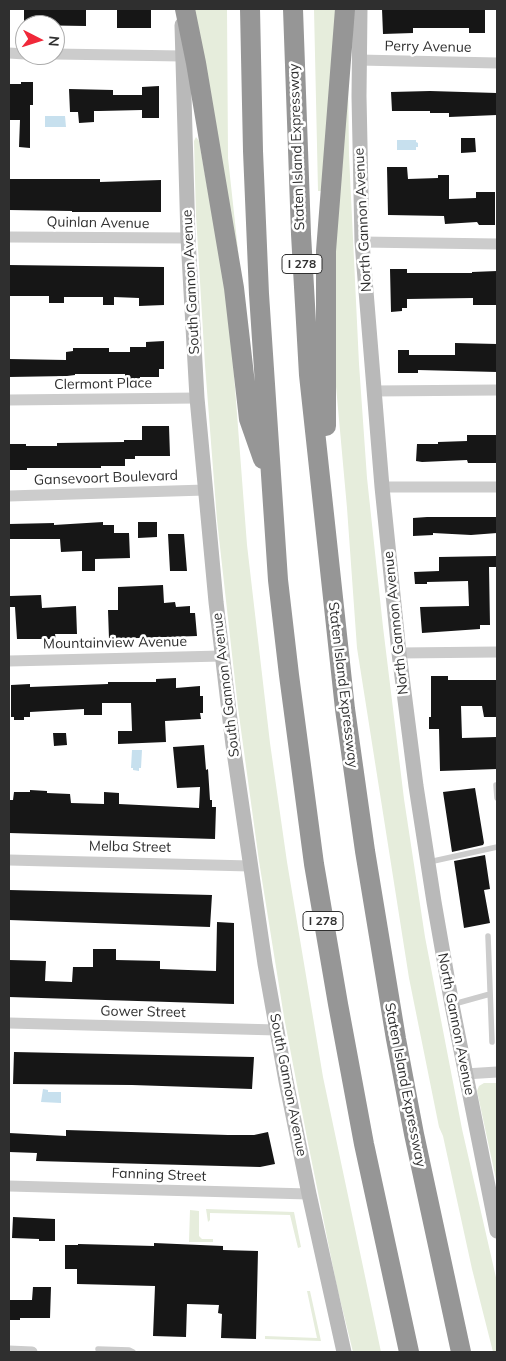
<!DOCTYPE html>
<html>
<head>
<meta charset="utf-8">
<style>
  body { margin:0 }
  #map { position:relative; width:506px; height:1361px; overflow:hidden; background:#fff; font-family:Mulish,sans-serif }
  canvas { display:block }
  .frame { position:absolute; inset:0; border:10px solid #2f2f2f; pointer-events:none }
  .north { position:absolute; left:15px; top:15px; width:50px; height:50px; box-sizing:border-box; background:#fff; border:1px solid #acacac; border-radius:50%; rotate:95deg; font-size:14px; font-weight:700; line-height:20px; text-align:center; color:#2f2f2f }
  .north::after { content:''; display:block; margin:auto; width:18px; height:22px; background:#f02839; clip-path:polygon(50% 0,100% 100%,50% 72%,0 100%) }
</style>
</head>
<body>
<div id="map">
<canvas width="506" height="1361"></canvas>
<div class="frame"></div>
<div class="north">N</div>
</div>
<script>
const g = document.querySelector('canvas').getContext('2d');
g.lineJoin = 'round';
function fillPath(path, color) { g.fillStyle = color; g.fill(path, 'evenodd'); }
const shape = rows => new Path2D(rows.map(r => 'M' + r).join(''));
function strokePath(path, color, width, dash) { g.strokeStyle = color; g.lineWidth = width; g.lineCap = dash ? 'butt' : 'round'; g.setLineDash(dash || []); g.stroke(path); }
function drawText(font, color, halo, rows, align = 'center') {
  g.font = font + ' Mulish,sans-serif'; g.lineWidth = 5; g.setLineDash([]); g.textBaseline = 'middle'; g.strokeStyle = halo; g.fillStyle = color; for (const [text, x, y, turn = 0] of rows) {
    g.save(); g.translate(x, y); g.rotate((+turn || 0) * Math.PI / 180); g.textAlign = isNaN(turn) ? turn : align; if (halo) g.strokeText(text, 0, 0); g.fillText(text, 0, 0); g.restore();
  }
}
fillPath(shape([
  [194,9,227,9,228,158,239,259],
  [314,9,337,9,322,191,318,191],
  [348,74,349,155,359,364,367,478,383,627,404,799,425,937,462,1129,497,1282,497,1352,493,1352,472,1269,443,1136,439,1127,409,978,357,648,347,508,330,320],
  [196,137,199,141,229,309,247,545,270,743,287,862,323,1077,381,1352,353,1352,337,1287,307,1138,284,1017,259,861,238,708,217,520,205,365,196,215,194,141],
  [484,1083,497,1083,497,1184,477,1091,479,1086],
  [206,1209,294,1212,301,1247,298,1248,290,1215,210,1213,210,1220,208,1222],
  [190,1210,199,1211,199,1236,202,1239,213,1239,213,1242,189,1242],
  [307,1291,310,1291,321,1341,265,1339,265,1336,317,1338]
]), '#e6eddc');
fillPath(shape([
  [45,116,65,116,66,127,45,127],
  [397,140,416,140,416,142,418,143,418,147,416,147,416,150,397,150],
  [132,750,142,750,141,768,139,768,139,771,133,770,133,768,131,768],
  [43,1089,48,1090,48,1092,61,1092,61,1103,41,1102]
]), '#c7e0ee');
fillPath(shape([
  [24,9,86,9,86,26,24,25],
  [117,9,151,9,151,28,117,28],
  [382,9,485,9,485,33,469,33,469,28,413,28,413,33,383,34],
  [21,82,33,82,33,105,30,105,30,148,19,147,20,120,9,120,9,84,21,84],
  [159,86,159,118,142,118,142,110,99,111,94,111,94,122,79,123,78,112,70,112,69,89,113,90,113,95,142,95,142,87],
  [430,91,497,93,497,115,449,117,449,113,430,113,430,111,392,111,391,92],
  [461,138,475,138,476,152,461,153],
  [387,167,407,167,408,179,438,178,438,175,449,175,449,199,476,198,476,192,495,192,495,225,479,225,477,222,445,224,444,216,388,215],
  [9,179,100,179,100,182,161,180,161,212,72,212,72,211,9,210],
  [9,265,164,267,164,305,139,306,139,298,114,297,114,305,103,305,103,297,64,297,64,303,49,303,49,296,9,296],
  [390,269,407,269,407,273,472,273,472,272,497,271,497,305,473,305,473,298,407,299,407,308,402,308,402,311,391,312],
  [164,341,164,369,159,369,159,377,140,377,140,383,125,383,125,374,75,374,75,375,67,376,9,377,9,359,66,360,66,352,73,351,73,348,109,348,109,352,130,352,130,347,146,347,146,342],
  [455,343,497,344,497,372,418,370,418,373,398,373,398,350,409,350,409,355,455,355],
  [142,426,169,426,170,456,135,456,135,459,125,459,125,466,101,466,101,468,27,468,27,470,9,470,9,444,26,444,26,446,57,446,57,443,124,442,124,440,142,440],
  [467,435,497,435,497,463,468,463,467,460,422,462,416,461,417,444,438,444,438,442,467,441],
  [427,517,497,517,497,533,471,535,433,533,433,535,413,536,413,518],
  [103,522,103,525,114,525,114,533,129,533,130,558,95,559,95,571,82,571,82,551,61,552,60,539,9,539,9,524,54,523,54,525],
  [138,522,157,522,157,537,138,538],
  [168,534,184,534,187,571,170,571],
  [496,556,496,567,489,567,490,625,480,625,480,629,422,633,420,607,469,606,468,581,427,582,427,584,415,584,414,572,439,571,439,557],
  [163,585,164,603,175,602,176,607,190,606,190,613,195,613,197,636,109,639,108,610,118,610,118,587],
  [41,595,42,608,76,606,77,634,55,634,56,639,17,639,15,607,10,607,10,596],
  [431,676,448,676,448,680,497,680,497,717,484,717,482,706,461,706,462,738,496,737,497,769,440,771,439,729,429,729,429,717,431,717],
  [176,678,176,688,200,686,200,696,203,696,203,713,200,713,201,719,165,721,166,742,118,744,118,731,132,731,131,703,102,703,102,715,84,715,84,709,30,712,30,717,24,717,24,720,14,720,14,717,11,717,11,685,30,684,30,687,108,684,108,682,156,682,156,679],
  [53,733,66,733,67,745,54,746],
  [204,745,206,770,208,769,210,800,212,800,212,807,216,807,215,839,9,833,9,800,13,800,14,792,30,792,30,790,47,791,47,793,70,794,71,803,104,804,104,792,119,793,119,804,199,808,200,787,177,788,173,747],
  [475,788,484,843,483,845,452,852,443,792],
  [485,855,490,889,484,890,490,923,464,928,454,861],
  [9,890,212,895,210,927,9,920],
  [217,922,234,923,234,1004,9,997,9,960,46,961,45,981,72,982,73,967,93,967,93,949,116,949,116,960,160,961,160,969,216,971],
  [14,1052,254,1057,252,1089,132,1085,13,1084],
  [66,1130,228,1135,254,1135,268,1132,275,1164,260,1167,36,1161,37,1153,9,1152,9,1133,66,1136],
  [13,1217,55,1219,55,1241,39,1241,39,1239,12,1238],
  [154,1243,223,1246,223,1250,258,1251,256,1339,221,1338,222,1314,218,1313,219,1305,187,1304,186,1337,153,1336,155,1286,77,1284,77,1269,65,1269,65,1245,78,1245,78,1244,154,1246],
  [33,1287,51,1287,50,1318,20,1318,20,1320,9,1320,9,1300,32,1300]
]), '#161616');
strokePath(shape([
  [496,785,497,798],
  [429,862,497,847],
  [488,936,492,1042],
  [454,1004,490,994],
  [98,1349,129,1350,133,1352]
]), '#ccc', 5.5);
strokePath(shape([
  [9,53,25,54],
  [55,54,182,56],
  [359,60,497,63],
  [9,237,188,238],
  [362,242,497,244],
  [374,391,497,390],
  [9,400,197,398],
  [382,487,497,487],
  [9,496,205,490],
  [399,653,497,652],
  [9,661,222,656],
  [9,860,250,866],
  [9,1023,277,1030],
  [465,1074,497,1072],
  [9,1186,309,1194],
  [9,1351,32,1352]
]), '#ccc', 11);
strokePath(shape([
  [360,9,359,96,362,242,382,487,399,653,416,786,434,902,452,1005,497,1231],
  [182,25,188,238,197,398,216,602,233,745,265,964,286,1081,309,1194,344,1352]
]), '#b9b9b9', 15);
strokePath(shape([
  [185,9,196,63,234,288,249,419,263,459],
  [250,9,253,151,259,294,278,580,289,675,314,864,338,1004,364,1144,409,1352],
  [293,9,301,234,309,375,345,709,365,851,396,1039,414,1134,461,1352],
  [326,426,326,251,345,9]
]), '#969696', 20);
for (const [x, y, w] of [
  [302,264,40],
  [323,921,40]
]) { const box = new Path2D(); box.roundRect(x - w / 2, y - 9.5, w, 19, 4); g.fillStyle = '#fff'; g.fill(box); strokePath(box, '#2f2f2f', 1); }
drawText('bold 12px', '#2f2f2f', null, [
  ["I 278",302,264],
  ["I 278",323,921]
]);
drawText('14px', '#2f2f2f', '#fff', [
  ["Perry Avenue",428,47,1],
  ["Staten Island Expressway",297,147,-92],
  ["North Gannon Avenue",363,220,-93],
  ["Quinlan Avenue",98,223,1],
  ["South Gannon Avenue",191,282,-93],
  ["Clermont Place",103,384,-1],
  ["Gansevoort Boulevard",106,478,-2],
  ["North Gannon Avenue",396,623,-96],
  ["Mountainview Avenue",115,643,-1],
  ["South Gannon Avenue",226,685,-97],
  ["Staten Island Expressway",343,685,83],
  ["Melba Street",130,847,1],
  ["Gower Street",143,1012,1],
  ["North Gannon Avenue",456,1024,79],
  ["South Gannon Avenue",288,1085,79],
  ["Staten Island Expressway",405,1085,79],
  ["Fanning Street",159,1175,2]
]);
</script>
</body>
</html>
